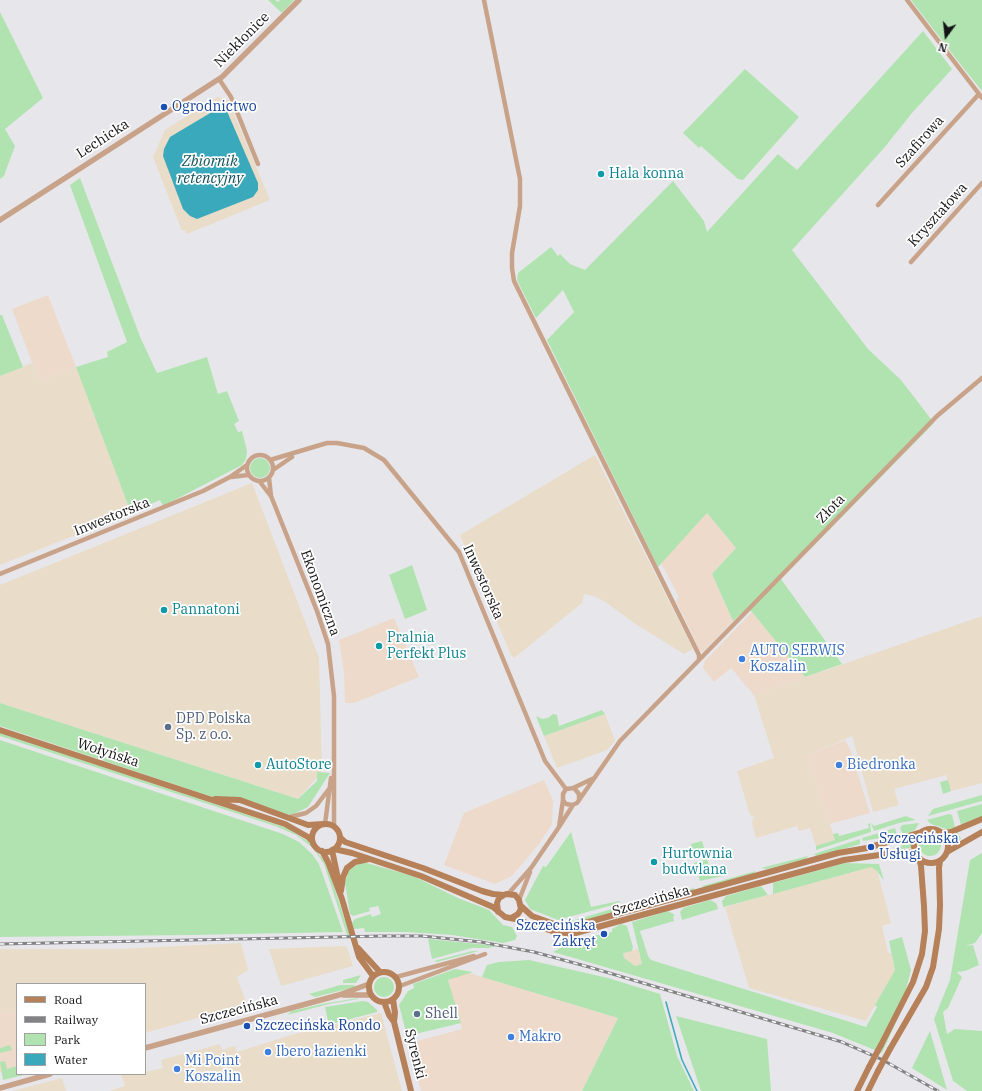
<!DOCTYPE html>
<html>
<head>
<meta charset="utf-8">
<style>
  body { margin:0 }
  #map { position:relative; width:982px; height:1091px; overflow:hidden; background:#e7e7eb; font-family:"IBM Plex Serif",serif }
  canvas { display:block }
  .legend { position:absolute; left:16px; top:983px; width:130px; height:92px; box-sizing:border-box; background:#fff; border:1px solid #a1a1a1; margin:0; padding:5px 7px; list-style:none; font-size:12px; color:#141415 }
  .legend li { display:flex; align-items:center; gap:8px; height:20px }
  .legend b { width:20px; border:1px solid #a1a1a1 }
  .north { position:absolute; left:926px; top:16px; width:40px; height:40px; -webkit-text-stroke:3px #fff; paint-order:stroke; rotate:195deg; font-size:11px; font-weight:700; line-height:16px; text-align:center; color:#141415 }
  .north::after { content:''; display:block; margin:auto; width:14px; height:18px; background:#141415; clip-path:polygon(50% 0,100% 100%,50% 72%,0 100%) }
</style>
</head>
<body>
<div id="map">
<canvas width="982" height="1091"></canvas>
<ul class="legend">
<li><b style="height:5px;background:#b68059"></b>Road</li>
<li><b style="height:5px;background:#838386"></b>Railway</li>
<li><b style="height:11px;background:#b1e3b1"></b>Park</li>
<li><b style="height:11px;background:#3aa9bc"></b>Water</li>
</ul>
<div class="north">N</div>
</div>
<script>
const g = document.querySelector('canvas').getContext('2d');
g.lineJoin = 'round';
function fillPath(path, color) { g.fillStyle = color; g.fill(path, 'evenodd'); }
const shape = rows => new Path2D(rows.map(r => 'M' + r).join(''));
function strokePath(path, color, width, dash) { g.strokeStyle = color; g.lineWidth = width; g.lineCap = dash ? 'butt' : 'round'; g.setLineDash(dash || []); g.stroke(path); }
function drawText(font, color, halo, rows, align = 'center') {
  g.font = font + ' "IBM Plex Serif",serif'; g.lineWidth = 3.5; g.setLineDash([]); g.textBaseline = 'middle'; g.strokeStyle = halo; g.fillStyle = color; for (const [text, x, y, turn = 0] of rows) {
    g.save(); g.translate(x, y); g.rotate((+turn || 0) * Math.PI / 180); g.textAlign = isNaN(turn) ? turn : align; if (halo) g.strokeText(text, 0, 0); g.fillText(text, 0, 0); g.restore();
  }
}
fillPath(shape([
  [48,295,76,367,39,381,12,309],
  [707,513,736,548,712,574,733,621,703,652,700,651,676,601,679,597,661,563],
  [752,612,805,677,754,695,731,668,714,682,703,668,704,662],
  [394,618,419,677,354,703,345,703,344,672,339,640],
  [845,740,850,749,870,813,830,824,808,755],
  [544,780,553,801,552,824,539,844,512,876,495,884,444,865,464,813],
  [469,973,618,1018,582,1091,421,1091,410,1050,414,1042,462,1029,448,979],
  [17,1010,17,1067,0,1072,0,1015]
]), '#eddaca');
fillPath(shape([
  [217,97,228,100,270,200,187,234,185,230,182,231,153,157,165,130],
  [32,363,39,381,76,367,131,513,0,565,0,376],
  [595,455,693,649,684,654,634,623,604,601,594,596,584,594,582,603,514,658,511,655,460,535],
  [252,483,319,658,322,772,298,799,0,703,0,585],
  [982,616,982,783,951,791,946,775,894,789,899,805,873,812,852,736,808,755,835,840,816,846,810,828,799,831,797,826,756,838,752,823,754,817,750,815,737,771,774,758,754,695],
  [605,714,615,741,607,750,557,768,544,736],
  [871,867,877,870,891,923,882,926,888,953,891,953,895,970,866,1021,749,988,725,907],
  [241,943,248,970,237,977,245,1000,236,1007,145,1033,145,984,17,984,17,1010,0,1015,0,949,119,949],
  [344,946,347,947,353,966,281,986,269,949],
  [638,949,642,964,635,966,624,958,623,953],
  [381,1013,402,1091,109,1091,125,1086,121,1074,145,1074,145,1072,163,1068,161,1060,220,1044,222,1050,235,1046,237,1052,291,1035],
  [62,1078,66,1091,12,1091]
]), '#e9dcc8');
fillPath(shape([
  [268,0,275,0,278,2,280,0,294,0,282,13],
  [911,0,982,0,982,91,961,65],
  [0,12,43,98,5,129,15,146,4,176,0,179],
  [923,31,952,69,912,113,884,148,792,250,868,349,901,380,934,423,781,579,842,664,805,677,752,612,747,608,733,621,712,574,736,548,707,513,658,567,547,340,574,312,563,290,536,318,517,280,518,273,551,247,558,256,560,254,570,264,585,270,673,181,704,221,707,232,778,154,797,170],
  [745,69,799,117,743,180,738,179,701,146,699,148,683,133],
  [80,178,141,339,157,373,207,357,218,394,227,391,239,421,234,424,238,432,242,431,247,451,246,459,242,465,163,506,160,500,131,513,76,367,108,357,107,352,127,342,70,185],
  [0,315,2,315,23,367,0,376],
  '250 468a10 10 0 1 1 20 0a10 10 0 1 1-20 0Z',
  [412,565,427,610,405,619,389,575],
  [0,703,298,799,317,781,317,772,330,773,308,807,292,815,286,814,242,799,212,797,0,726],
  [602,710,605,714,544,736,536,716,542,719,548,718,553,714,557,715,559,726],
  [0,733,287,828,309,842,326,863,350,935,347,935,324,864,313,848,296,835,275,826,0,736],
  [0,740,283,834,299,842,312,854,319,864,343,932,193,935,0,937],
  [948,780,951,791,943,794,940,782],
  [982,795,982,801,928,816,933,809],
  [982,804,982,816,961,825,957,811],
  [949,814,952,815,955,827,949,830,931,824,927,820],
  [906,816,916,820,899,823,874,831,871,823,874,826],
  [870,823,871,832,816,850,816,846,835,840,833,834,838,833,839,836,869,828,868,824],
  [919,823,915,830,903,835,900,828,902,825],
  [895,828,897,835,863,841,862,838],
  [571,832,591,907,619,901,620,903,558,920,530,909,525,900,543,866,546,867],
  [958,833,961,839,950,845,949,836],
  '919 845a11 11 0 1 1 22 0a11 11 0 1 1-22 0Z',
  [913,838,911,848,899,849,905,841],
  [860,839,860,844,817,857,814,854],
  [702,841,705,851,692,855,691,844],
  [982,853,982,933,975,943,965,946,973,945,979,965,965,971,957,972,962,977,948,1008,943,1012,947,1034,955,1029,982,1031,982,1091,967,1091,953,1081,934,1019,950,980,970,860],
  [808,856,806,859,767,869,761,868],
  [707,859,709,866,727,875,700,881,694,863],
  [363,862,413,876,458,898,489,910,503,925,512,927,517,936,515,940,503,943,452,935,407,932,365,932,364,928,354,929,352,923,355,919,371,914,372,917,381,914,378,906,369,908,370,911,353,916,350,914,345,883,349,869],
  [845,863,879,864,884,881,877,871,871,867,773,894,773,883],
  [756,871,754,874,705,888,702,886],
  [761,886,768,895,723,907,722,901,726,896],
  [694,888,694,890,635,908,630,905],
  [710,900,716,903,718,909,682,920,680,912,683,908],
  [625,905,624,910,562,928,555,926],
  [668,911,675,915,673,916,674,921,640,931,648,956,651,960,866,1027,877,1007,875,1005,895,970,889,941,902,937,911,970,900,1013,882,1053,833,1033,553,952,574,940,612,932,612,929,621,924,627,926,633,947,632,951,623,953,624,958,635,966,642,964,632,922],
  [428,939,489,945,497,946,488,948,472,948,432,959],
  [472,951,479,951,437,962,434,961],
  [529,960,608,978,660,994,677,1056,694,1091,582,1091,618,1018,482,977,487,965,499,962],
  [455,969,473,972,448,980,461,1023,407,1036,399,1005,408,991,414,988,413,984],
  [361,975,356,983,343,983,343,980],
  '374 987a10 10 0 1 1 20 0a10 10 0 1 1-20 0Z',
  [340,985,354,985,356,987,315,997,309,994],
  [358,998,358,999,329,1004,287,1015,292,1011,322,1004],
  [363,1001,368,1002,377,1010,377,1012,331,1024,330,1021,328,1021,325,1007],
  [676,1016,767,1039,771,1091,701,1091],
  [930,1031,947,1090,912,1068],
  [10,1045,12,1050,0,1053,0,1057,0,1048],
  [5,1061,7,1069,17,1066,17,1074,28,1074,3,1080,0,1062]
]), '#b1e3b1');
fillPath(shape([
  [222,106,226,109,258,183,258,190,253,197,197,219,190,216,183,209,163,156,164,149,170,137]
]), '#3aa9bc');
strokePath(shape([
  [666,1002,682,1060,697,1091]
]), '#3aa9bc', 1.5);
strokePath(shape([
  [484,0,520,179,520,206,512,253,512,268,514,281,699,655,699,660,620,741,577,803,572,805,566,804,563,800,563,794,566,789,574,788,579,794,579,799],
  [907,0,982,98],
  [219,79,231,97,258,164],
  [878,205,979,94],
  [911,262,982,183],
  '247 468a13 13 0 1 1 26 0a13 13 0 1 1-26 0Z',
  [270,460,327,443,337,443,364,448,384,460,459,552,545,761,566,789],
  [273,470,292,457],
  [231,477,248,475],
  [269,478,271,496,317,611,328,644,334,696,334,826],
  [260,482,270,495],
  [0,574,203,491,230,477,247,465],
  [699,660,937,416,982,378],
  [573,788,592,779],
  [563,800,559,827,573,805],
  [290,817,306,813,316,806,329,789],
  [325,824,331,778],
  [508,894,531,868,559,827],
  [519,900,530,872],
  [396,977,474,956],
  [400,986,485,954]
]), '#c8a389', 4.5);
strokePath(shape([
  [0,220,222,77,299,0],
  [343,995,371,995],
  [145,1048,339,995,369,984],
  [0,1088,50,1074]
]), '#c8a389', 5.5);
strokePath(shape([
  [0,730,285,824,308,837,312,841],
  [215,799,240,800,308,825,323,824],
  '312 838a14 14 0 1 1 28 0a14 14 0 1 1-28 0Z',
  '914 846a17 17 0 1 1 34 0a17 17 0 1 1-34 0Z',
  [942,833,951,832,982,819],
  [340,837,345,842,423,868,482,891,493,894,504,895],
  [334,849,352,853,421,876,493,907,505,917,515,919,552,931,572,934,844,860,901,852,915,853],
  [332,850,340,888],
  [322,851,328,862,342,899,359,957,373,976],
  [947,852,982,832],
  [341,891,343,877,347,868,355,862,369,859],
  [521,906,532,916,557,925,574,926,838,853,867,848,919,833],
  [498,912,497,903,499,898,506,894,515,895,519,900,521,909,518,914,511,918],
  [358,948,380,972],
  '369 987a15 15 0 1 1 30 0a15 15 0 1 1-30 0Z',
  [393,999,395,1013,394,1022,411,1091],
  [384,1002,389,1015,394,1022],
  [881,1045,913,982,922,954,925,931,924,906,921,866,919,858],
  [890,1049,926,987,933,967,939,929,940,905,939,868,940,861],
  [857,1091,869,1067],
  [868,1091,878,1071]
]), '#b68059', 6);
const rail = shape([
  [0,944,383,936,422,936,481,942,534,952,589,967,842,1042,881,1059,938,1091]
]);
strokePath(rail, '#838386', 3);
strokePath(rail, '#fff', 1.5, [4.5]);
strokePath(shape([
  [869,1067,881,1045],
  [878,1071,890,1049]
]), '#b68059', 6);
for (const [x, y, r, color] of [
  [164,107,4,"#1a4fb4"],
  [601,174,4,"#0f9aa8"],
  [164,610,4,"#0f9aa8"],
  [379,646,4,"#0f9aa8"],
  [742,659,4,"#3f7fe0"],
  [168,727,4,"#5c6f8a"],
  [258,765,4,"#0f9aa8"],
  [839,765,4,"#3f7fe0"],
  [871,847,4,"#1a4fb4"],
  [654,862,4,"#0f9aa8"],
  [604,934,4,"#1a4fb4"],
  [417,1014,4,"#5c6f8a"],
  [247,1026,4,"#1a4fb4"],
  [511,1037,4,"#3f7fe0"],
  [268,1052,4,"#3f7fe0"],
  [177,1069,4,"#3f7fe0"]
]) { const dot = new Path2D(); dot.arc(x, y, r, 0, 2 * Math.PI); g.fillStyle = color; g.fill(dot); strokePath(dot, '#fff', 1.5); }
drawText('14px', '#141415', '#fff', [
  ["Niekłonice",242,40,-45],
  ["Lechicka",103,139,-33],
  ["Szafirowa",920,142,-48],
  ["Kryształowa",938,215,-48],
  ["Złota",831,509,-46],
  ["Inwestorska",112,517,-22],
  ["Inwestorska",483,582,66],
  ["Ekonomiczna",320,593,70],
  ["Wołyńska",108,753,18],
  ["Szczecińska",651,901,-16],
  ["Szczecińska",239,1010,-15],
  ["Syrenki",415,1054,76]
]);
drawText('14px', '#164399', '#fff', [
  ["Ogrodnictwo",172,107],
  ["Szczecińska",879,839],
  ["Usługi",879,855],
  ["Szczecińska",596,926,"right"],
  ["Zakręt",596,942,"right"],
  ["Szczecińska Rondo",255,1026]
], 'left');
drawText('14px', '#0d838f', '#fff', [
  ["Hala konna",609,174],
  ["Pannatoni",172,610],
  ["Pralnia",387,638],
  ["Perfekt Plus",387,654],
  ["AutoStore",266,765],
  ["Hurtownia",662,854],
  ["budwlana",662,870]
], 'left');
drawText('14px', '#366cbe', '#fff', [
  ["AUTO SERWIS",750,651],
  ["Koszalin",750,667],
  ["Biedronka",847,765],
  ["Makro",519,1037],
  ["Ibero łazienki",276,1052],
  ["Mi Point",185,1061],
  ["Koszalin",185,1077]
], 'left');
drawText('14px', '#4e5e75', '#fff', [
  ["DPD Polska",176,719],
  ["Sp. z o.o.",176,735],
  ["Shell",425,1014]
], 'left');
drawText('italic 15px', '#13525c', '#fff', [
  ["Zbiornik",210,162],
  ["retencyjny",210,179]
]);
</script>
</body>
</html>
